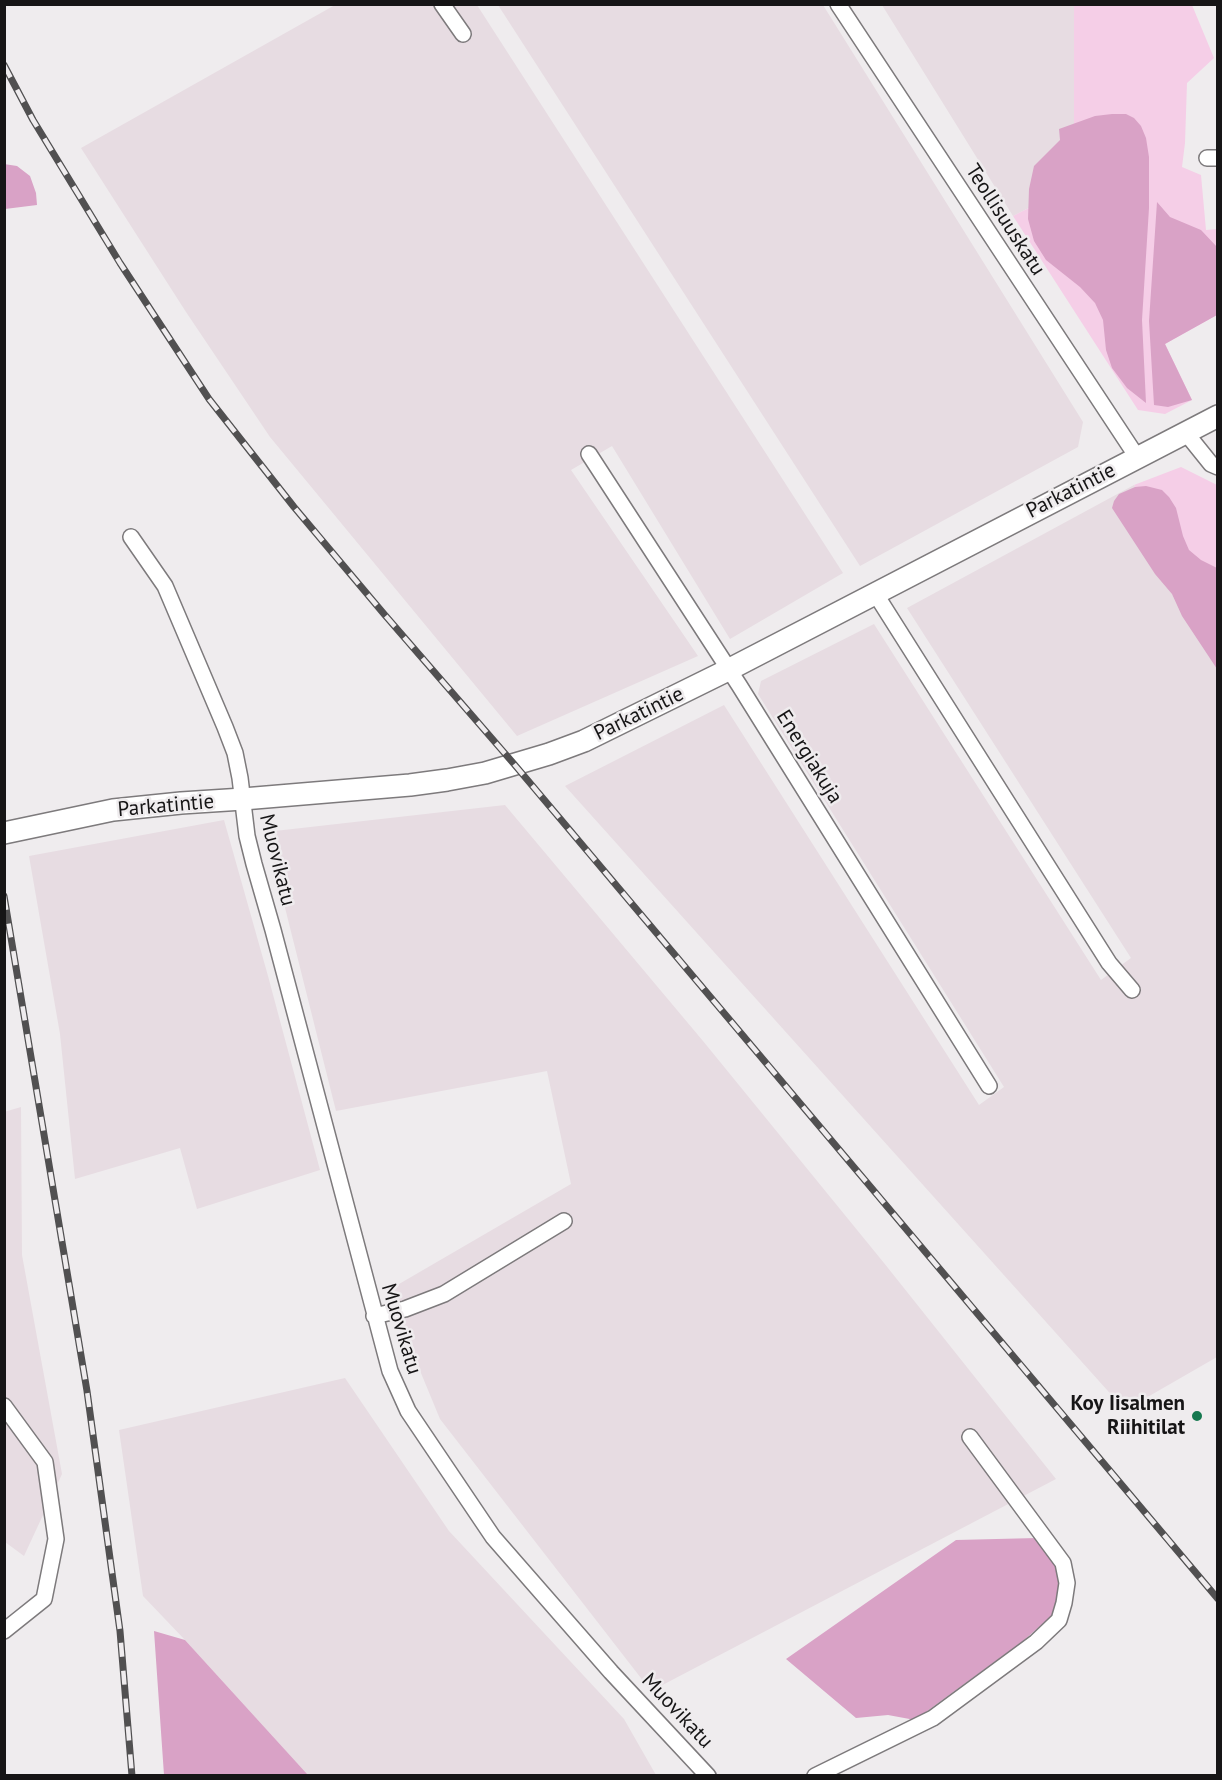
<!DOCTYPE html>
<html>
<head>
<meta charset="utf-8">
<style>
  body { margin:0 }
  #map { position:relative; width:1222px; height:1780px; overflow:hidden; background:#efecee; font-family:"PT Sans",sans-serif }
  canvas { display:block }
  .frame { position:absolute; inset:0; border:6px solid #161516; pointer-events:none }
</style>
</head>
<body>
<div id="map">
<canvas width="1222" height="1780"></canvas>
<div class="frame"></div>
</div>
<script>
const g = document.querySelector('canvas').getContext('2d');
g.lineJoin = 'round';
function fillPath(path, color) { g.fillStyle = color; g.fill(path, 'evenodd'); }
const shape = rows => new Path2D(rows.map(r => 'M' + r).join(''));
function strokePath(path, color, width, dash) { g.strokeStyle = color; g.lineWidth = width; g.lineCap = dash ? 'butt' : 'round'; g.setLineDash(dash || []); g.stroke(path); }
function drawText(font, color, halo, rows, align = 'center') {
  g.font = font + ' "PT Sans",sans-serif'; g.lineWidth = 5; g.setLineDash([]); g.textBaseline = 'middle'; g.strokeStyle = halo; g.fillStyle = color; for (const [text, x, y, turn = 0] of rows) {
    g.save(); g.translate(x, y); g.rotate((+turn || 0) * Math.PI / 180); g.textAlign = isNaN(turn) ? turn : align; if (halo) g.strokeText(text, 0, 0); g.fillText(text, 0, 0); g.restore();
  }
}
fillPath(shape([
  [335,5,477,5,843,573,730,639,612,446,571,470,698,656,517,736,270,437,186,312,81,148],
  [498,5,823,5,1083,422,1078,447,860,566],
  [882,5,1074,5,1074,185,1013,216],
  [1134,485,1217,610,1217,1357,1125,1410,565,786,724,705,979,1105,1004,1087,758,694,761,681,874,624,1101,980,1131,958,907,608],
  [505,805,703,1041,884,1263,1056,1479,651,1691,440,1419,387,1291,571,1184,547,1071,336,1111,266,832],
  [224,820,268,976,320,1170,197,1209,180,1148,75,1179,60,1034,29,856],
  [21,1107,22,1255,62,1474,24,1556,5,1542,4,1112],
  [345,1378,449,1531,624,1719,656,1775,308,1775,185,1640,143,1596,119,1430]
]), '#e7dce2');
fillPath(shape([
  [1074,5,1192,5,1214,58,1187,83,1185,143,1182,167,1201,175,1206,230,1217,229,1217,315,1165,344,1192,400,1165,414,1138,410,1013,216,1074,185],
  [1181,467,1217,485,1217,610,1134,485]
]), '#f5cee7');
fillPath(shape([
  [1112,114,1126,114,1134,118,1141,126,1146,138,1149,157,1149,208,1142,320,1146,403,1127,388,1112,368,1106,350,1103,320,1095,303,1080,287,1046,260,1034,241,1028,219,1029,189,1034,166,1060,140,1059,129,1095,116],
  [4,164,17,166,30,176,36,193,37,205,5,209],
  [1157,202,1170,217,1201,230,1217,247,1217,315,1165,344,1192,400,1168,407,1154,405,1149,321],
  [1146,486,1162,490,1169,497,1176,508,1183,536,1189,550,1201,560,1217,568,1217,669,1182,616,1172,594,1155,574,1112,508,1114,501,1119,494,1135,487],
  [1037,1538,1062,1577,1056,1612,1023,1641,915,1720,888,1715,856,1718,786,1659,956,1540],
  [154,1631,185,1640,308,1775,164,1775]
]), '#d9a2c6');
const street = shape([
  [442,4,463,34],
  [838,4,1137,457],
  [1207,158,1218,158],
  [1186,433,1211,464,1218,467],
  [589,454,739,685,989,1086],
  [131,537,165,586,225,727,235,753,240,778,247,836,254,864,273,930,390,1371,408,1411,493,1537,611,1672,708,1776],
  [875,593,1109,963,1132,990],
  [374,1316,405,1309,444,1294,564,1221],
  [4,1406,45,1462,56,1539,44,1599,4,1631],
  [815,1776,933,1718,1036,1642,1059,1620,1064,1603,1067,1583,1063,1563,970,1437]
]);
const secondary = shape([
  [4,833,113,810,181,803,243,799,410,785,447,780,485,773,549,754,584,741,728,670,1218,416]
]);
strokePath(street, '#7d7a7c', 18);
strokePath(secondary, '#7d7a7c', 24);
strokePath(street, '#fff', 15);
strokePath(secondary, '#fff', 21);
const rail = shape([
  [4,65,33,120,120,263,209,399,294,507,384,614,514,764,1218,1599],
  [4,896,87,1391,120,1631,132,1776]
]);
strokePath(rail, '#515051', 7);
strokePath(rail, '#efecee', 4.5, [14]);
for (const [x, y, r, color] of [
  [1197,1416,6,"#15784f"]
]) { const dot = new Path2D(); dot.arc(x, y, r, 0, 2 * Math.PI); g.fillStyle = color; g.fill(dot); strokePath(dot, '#efecee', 2); }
drawText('21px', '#161516', '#efecee', [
  ["Teollisuuskatu",1005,220,57],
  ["Parkatintie",1071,491,-27],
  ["Parkatintie",639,714,-26],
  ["Energiakuja",809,757,58],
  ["Parkatintie",166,806,-5],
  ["Muovikatu",277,860,76],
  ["Muovikatu",401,1329,73],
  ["Muovikatu",677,1711,47]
]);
drawText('bold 21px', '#161516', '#efecee', [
  ["Koy Iisalmen",1185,1404],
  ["Riihitilat",1185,1428]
], 'right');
</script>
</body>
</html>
